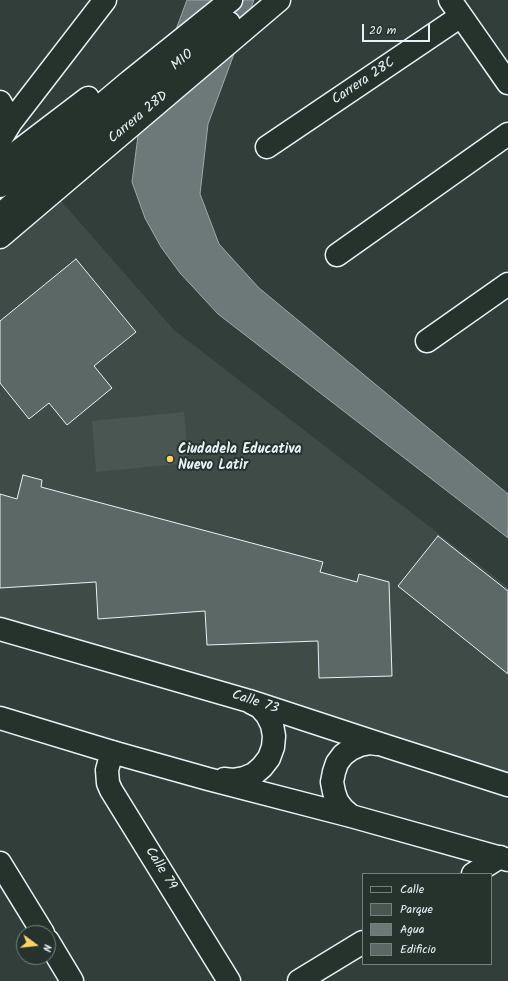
<!DOCTYPE html>
<html>
<head>
<meta charset="utf-8">
<style>
  body { margin:0 }
  #map { position:relative; width:508px; height:981px; overflow:hidden; background:#323e39; font-family:Kalam,sans-serif }
  canvas { display:block }
  .legend { position:absolute; left:362px; top:873px; width:130px; height:92px; box-sizing:border-box; background:#26332d; border:1px solid #747f7e; margin:0; padding:5px 7px; list-style:none; font-size:12px; color:#e8f1f8 }
  .legend li { display:flex; align-items:center; gap:8px; height:20px }
  .legend b { width:20px; border:1px solid #747f7e }
  .north { position:absolute; left:16px; top:925px; width:40px; height:40px; box-sizing:border-box; background:#26332d; border:1px solid #747f7e; border-radius:50%; rotate:105deg; font-size:11px; font-weight:700; line-height:16px; text-align:center; color:#e8f1f8 }
  .north::after { content:''; display:block; margin:auto; width:14px; height:18px; background:#ffd166; clip-path:polygon(50% 0,100% 100%,50% 72%,0 100%) }
  .scale { position:absolute; left:362px; top:24px; width:68px; height:18px; box-sizing:border-box; border:2px solid #e8f1f8; border-top:0; padding-left:5px; font-size:12px; line-height:14px; white-space:nowrap; color:#e8f1f8; -webkit-text-stroke:3px #26332d; paint-order:stroke }
</style>
</head>
<body>
<div id="map">
<canvas width="508" height="981"></canvas>
<ul class="legend">
<li><b style="height:5px;background:#26332d"></b>Calle</li>
<li><b style="height:11px;background:#495651"></b>Parque</li>
<li><b style="height:11px;background:#6d7978"></b>Agua</li>
<li><b style="height:11px;background:#5c6865"></b>Edificio</li>
</ul>
<div class="north">N</div>
<div class="scale">20 m</div>
</div>
<script>
const g = document.querySelector('canvas').getContext('2d');
g.lineJoin = 'round';
function fillPath(path, color) { g.fillStyle = color; g.fill(path, 'evenodd'); }
const shape = rows => new Path2D(rows.map(r => 'M' + r).join(''));
function strokePath(path, color, width, dash) { g.strokeStyle = color; g.lineWidth = width; g.lineCap = dash ? 'butt' : 'round'; g.setLineDash(dash || []); g.stroke(path); }
function drawText(font, color, halo, rows, align = 'center') {
  g.font = font + ' Kalam,sans-serif'; g.lineWidth = 4; g.setLineDash([]); g.textBaseline = 'middle'; g.strokeStyle = halo; g.fillStyle = color; for (const [text, x, y, turn = 0] of rows) {
    g.save(); g.translate(x, y); g.rotate((+turn || 0) * Math.PI / 180); g.textAlign = isNaN(turn) ? turn : align; if (halo) g.strokeText(text, 0, 0); g.fillText(text, 0, 0); g.restore();
  }
}
fillPath(shape([
  [54,190,63,203,174,330,508,587,508,785,0,629,0,237]
]), '#3f4b46');
fillPath(shape([
  [184,412,188,463,96,472,92,421]
]), '#495651');
const water = shape([
  [187,0,254,0,208,124,200,194,219,244,259,288,508,494,508,538,218,314,180,273,161,247,145,218,132,182,139,128,187,0]
]);
fillPath(water, '#6d7978');
strokePath(water, '#9ea9ab', 1);
const building = shape([
  [76,259,136,332,94,366,112,388,67,425,49,403,29,419,0,383,0,321,76,259],
  [23,475,42,480,41,487,323,562,320,572,357,582,359,574,389,582,392,676,319,678,318,641,207,645,205,611,98,619,96,582,0,588,0,494,17,499,23,475],
  [438,536,508,591,508,674,398,586,438,536]
]);
fillPath(building, '#5c6865');
strokePath(building, '#e8f1f8', 1);
const minor = shape([
  [450,0,508,83],
  [0,102,11,122],
  [0,140,11,122,105,0],
  [267,147,461,16],
  [0,165,88,98],
  [0,186,36,160,130,81,231,0],
  [0,215,119,114,229,23],
  [0,237,279,0],
  [337,255,508,134],
  [427,341,508,284],
  [112,752,107,770,108,783,111,790,229,981],
  [0,863,43,933],
  [473,874,500,857],
  [48,941,72,981],
  [299,981,363,942]
]);
const major = shape([
  [0,629,249,701,380,744,508,785],
  [0,718,112,752,208,779,351,816,508,860],
  [224,779,233,780,244,778,254,774,262,767,269,758,273,747,274,736,272,725,267,715,260,707,252,703],
  [351,816,343,809,337,801,334,792,332,782,334,772,337,763,343,755,351,749,360,745,370,743,377,744]
]);
strokePath(minor, '#e8f1f8', 25);
strokePath(major, '#e8f1f8', 25);
strokePath(minor, '#26332d', 22);
strokePath(major, '#26332d', 22);
for (const [x, y, r, color] of [
  [170,459,4,"#ffd166"]
]) { const dot = new Path2D(); dot.arc(x, y, r, 0, 2 * Math.PI); g.fillStyle = color; g.fill(dot); strokePath(dot, '#26332d', 1.5); }
drawText('14px', '#e8f1f8', '#26332d', [
  ["MIO",183,61,-40],
  ["Carrera 28C",364,82,-34],
  ["Carrera 28D",139,118,-40],
  ["Calle 73",255,703,18],
  ["Calle 79",160,869,58]
]);
drawText('bold 14px', '#e8f1f8', '#26332d', [
  ["Ciudadela Educativa",178,451],
  ["Nuevo Latir",178,467]
], 'left');
</script>
</body>
</html>
